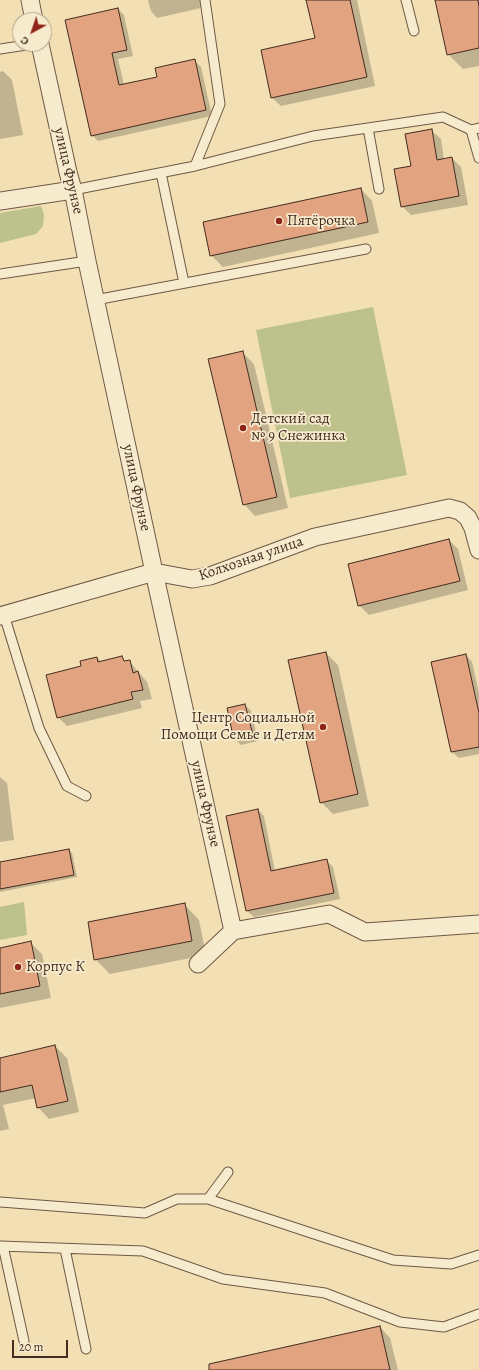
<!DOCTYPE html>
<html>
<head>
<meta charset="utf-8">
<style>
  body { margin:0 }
  #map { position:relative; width:479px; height:1370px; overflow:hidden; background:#f2e0b4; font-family:Alegreya,serif }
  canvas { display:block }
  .north { position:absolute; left:12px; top:12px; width:40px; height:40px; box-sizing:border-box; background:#f7ebce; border:1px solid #af9e88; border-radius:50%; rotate:220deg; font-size:11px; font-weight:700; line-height:16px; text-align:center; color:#432b20 }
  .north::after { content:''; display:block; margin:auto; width:14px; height:18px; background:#8f2418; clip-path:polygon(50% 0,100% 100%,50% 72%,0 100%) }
  .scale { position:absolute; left:12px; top:1340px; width:56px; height:18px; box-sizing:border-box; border:2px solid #432b20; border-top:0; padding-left:5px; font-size:12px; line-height:14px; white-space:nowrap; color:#432b20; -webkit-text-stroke:3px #f7ebce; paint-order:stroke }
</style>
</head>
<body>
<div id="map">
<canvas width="479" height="1370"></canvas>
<div class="north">С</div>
<div class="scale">20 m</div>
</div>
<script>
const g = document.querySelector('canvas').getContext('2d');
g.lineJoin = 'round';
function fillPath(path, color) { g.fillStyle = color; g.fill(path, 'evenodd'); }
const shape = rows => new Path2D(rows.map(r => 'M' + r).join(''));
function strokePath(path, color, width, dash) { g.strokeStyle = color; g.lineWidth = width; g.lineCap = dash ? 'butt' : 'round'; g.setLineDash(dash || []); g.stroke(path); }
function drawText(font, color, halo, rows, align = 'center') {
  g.font = font + ' Alegreya,serif'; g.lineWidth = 3.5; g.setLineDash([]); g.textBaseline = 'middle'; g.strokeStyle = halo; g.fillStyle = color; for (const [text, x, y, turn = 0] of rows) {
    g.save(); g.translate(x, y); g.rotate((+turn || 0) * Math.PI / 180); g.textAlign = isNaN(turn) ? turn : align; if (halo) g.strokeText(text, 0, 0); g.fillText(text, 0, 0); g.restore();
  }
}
fillPath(shape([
  [41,206,44,214,43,226,36,234,0,243,0,213],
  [373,307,407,475,290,498,256,330],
  [24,902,27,935,0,940,0,907]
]), '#bdc18b');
fillPath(shape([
  [148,0,200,0,201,8,157,18,151,11],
  [310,0,357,0,375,86,281,106,272,98,316,39],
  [436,0,479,0,479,66,463,69,448,54],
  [118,9,124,15,133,56,118,59,124,85,159,77,194,60,201,67,212,116,98,141,92,135],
  [3,71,12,80,23,135,0,139,0,72],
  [431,130,441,139,444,160,452,158,461,167,468,205,411,215,402,206,412,167],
  [361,189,372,201,379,233,223,267,211,255],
  [242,352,254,364,288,508,255,516,244,504],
  [449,540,458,549,468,590,369,615,359,605],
  [326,653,338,665,369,806,333,814,321,802],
  [466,655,472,662,479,693,479,754,459,758,452,752,433,663],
  [97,658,102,662,122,658,126,662,129,661,147,682,152,699,140,701,142,708,67,726,58,717,83,667],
  [245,705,251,711,258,741,241,745,235,739],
  [0,777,7,783,14,840,0,842],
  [258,810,264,816,275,871,327,861,333,867,340,899,254,917,247,911],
  [69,850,72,853,77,877,0,892,0,863],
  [184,904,199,920,206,955,110,974,95,959],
  [31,943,42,954,51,998,0,1008,0,949],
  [55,1046,67,1058,79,1112,49,1119,38,1107,36,1098,3,1105,9,1129,0,1131,0,1059],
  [380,1327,390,1338,398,1370,215,1370]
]), '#0003');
const building = shape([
  [306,0,350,0,367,77,271,98,261,50,315,38,306,0],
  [435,0,478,0,479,7,479,48,447,55,435,0],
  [118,8,127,50,112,53,119,85,157,77,155,68,195,59,206,110,91,136,65,20,118,8],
  [432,129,437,160,452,157,459,196,401,207,394,169,411,166,405,134,432,129],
  [361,188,368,222,210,256,203,222,361,188],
  [243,351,277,497,243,505,208,359,243,351],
  [449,539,460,581,358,606,348,564,449,539],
  [326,652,358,794,320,803,288,660,326,652],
  [466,654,479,713,479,747,451,752,431,662,466,654],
  [122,656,124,661,130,660,133,673,138,671,143,690,131,692,133,699,57,718,46,675,81,666,80,661,97,657,98,662,122,656],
  [245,704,253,735,234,740,227,708,245,704],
  [258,809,271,871,327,859,334,893,246,911,226,816,258,809],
  [69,849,74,875,0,889,0,862,69,849],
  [185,903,192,941,94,960,88,922,185,903],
  [31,941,40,986,0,994,0,948,31,941],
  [55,1045,68,1101,37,1108,32,1085,0,1092,0,1058,55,1045],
  [380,1326,390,1370,209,1370,209,1364,380,1326]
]);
fillPath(building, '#e1a380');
strokePath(building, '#432b20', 1);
const service = shape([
  [406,0,414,31],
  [0,49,33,44],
  [368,128,379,189],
  [471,130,479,158],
  [195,166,220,104,205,0],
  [161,173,184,283],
  [73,190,195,166,313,136,368,128,443,117,471,130,479,128],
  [0,274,87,261],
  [95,300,366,249],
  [4,615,39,728,67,786,86,796],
  [208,1199,228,1172],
  [0,1202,145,1213,177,1199,208,1199,393,1260,451,1264,479,1255],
  [0,1246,143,1251,223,1279,325,1293,400,1322,444,1327,479,1314],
  [3,1246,24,1341],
  [65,1249,86,1349]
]);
const minor = shape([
  [30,0,34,20],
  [40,44,68,172,73,190,87,261,154,572,233,931],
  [0,201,73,190],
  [0,616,154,572,192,579,210,576,315,537,449,508,460,511,468,518,473,528,479,550],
  [198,964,233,931,329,914,365,932,479,924]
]);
strokePath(service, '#6f5845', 11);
strokePath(minor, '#6f5845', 19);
strokePath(service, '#f7ebce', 9);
strokePath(minor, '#f7ebce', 17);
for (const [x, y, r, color] of [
  [279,221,4,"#8f2418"],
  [243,428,4,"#8f2418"],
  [323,727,4,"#8f2418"],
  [18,967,4,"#8f2418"]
]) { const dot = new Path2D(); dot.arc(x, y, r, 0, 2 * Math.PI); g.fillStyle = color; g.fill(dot); strokePath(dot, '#f7ebce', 1.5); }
drawText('15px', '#432b20', '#f7ebce', [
  ["улица Фрунзе",68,171,77],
  ["улица Фрунзе",136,488,78],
  ["Колхозная улица",251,559,-19],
  ["улица Фрунзе",205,804,77]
]);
drawText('15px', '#432b20', '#f7ebce', [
  ["Пятёрочка",287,221],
  ["Детский сад",251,419],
  ["№ 9 Снежинка",251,436],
  ["Центр Социальной",315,718,"right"],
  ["Помощи Семье и Детям",315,735,"right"],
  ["Корпус К",26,967]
], 'left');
</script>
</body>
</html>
